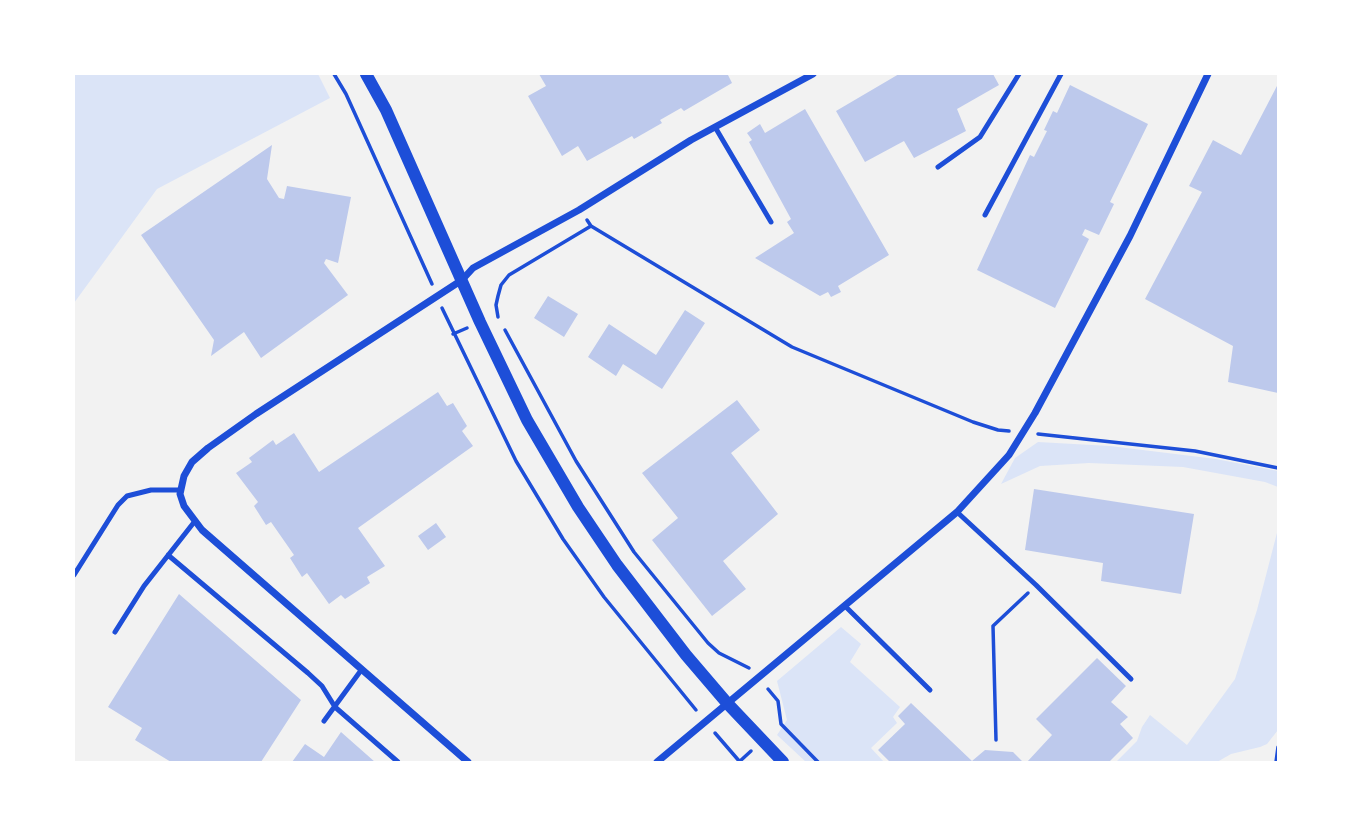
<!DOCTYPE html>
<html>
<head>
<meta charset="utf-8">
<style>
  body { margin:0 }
  #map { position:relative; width:1352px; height:836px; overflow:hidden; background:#f2f2f2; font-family:"Public Sans",sans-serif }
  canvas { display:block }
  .frame { position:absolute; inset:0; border:75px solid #fff; pointer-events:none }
</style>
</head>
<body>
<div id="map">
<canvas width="1352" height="836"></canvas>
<div class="frame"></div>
</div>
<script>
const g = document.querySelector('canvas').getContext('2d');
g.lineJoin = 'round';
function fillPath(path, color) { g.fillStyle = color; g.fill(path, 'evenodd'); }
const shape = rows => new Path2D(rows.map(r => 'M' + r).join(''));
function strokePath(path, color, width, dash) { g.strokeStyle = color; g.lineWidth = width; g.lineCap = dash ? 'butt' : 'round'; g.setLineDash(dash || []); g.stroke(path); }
fillPath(shape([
  [74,74,318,74,330,98,157,189,74,303],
  [1038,442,1110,446,1216,459,1278,471,1278,487,1265,482,1183,467,1089,463,1040,466,1001,484,1015,458],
  [1278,529,1278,730,1267,744,1260,747,1231,754,1217,762,1116,762,1137,741,1142,727,1150,715,1187,745,1235,679,1257,610],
  [841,627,861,644,850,662,900,707,893,717,897,723,871,748,884,762,806,762,777,735,787,720,777,681]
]), '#dbe4f7');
fillPath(shape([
  [539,74,731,74,728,75,732,83,684,111,681,108,660,120,662,123,634,139,632,136,587,161,578,146,562,156,528,96,546,86],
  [899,74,993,74,999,85,957,109,966,131,914,158,904,141,865,162,836,111],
  [1278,84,1278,393,1228,382,1233,346,1145,299,1202,192,1189,186,1213,140,1241,155],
  [1070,85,1148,124,1110,202,1114,204,1099,235,1085,229,1082,235,1089,239,1055,308,977,270,1030,155,1034,157,1047,131,1044,130,1053,111,1057,113],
  [805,109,889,255,838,286,841,292,831,297,828,292,820,296,755,258,794,233,787,222,791,219,749,142,752,140,747,133,760,124,765,133],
  [272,145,267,179,279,198,284,199,287,186,351,197,338,263,326,259,324,263,348,295,261,358,244,332,211,356,214,340,141,235],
  [548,296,578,314,564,337,534,318],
  [685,310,705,323,662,389,623,364,616,376,588,357,609,324,656,355],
  [438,392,447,406,453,403,467,426,462,431,473,446,358,528,385,566,367,577,370,583,345,599,341,595,329,604,307,573,302,577,290,558,294,555,271,522,266,525,254,506,258,502,236,473,252,462,249,458,273,440,276,445,294,433,319,472],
  [737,400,760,430,731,453,778,514,723,561,746,589,712,616,652,540,678,518,642,473],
  [1034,489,1194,514,1181,594,1101,581,1103,563,1025,550],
  [436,523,446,537,428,550,418,536],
  [179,594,301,700,261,762,171,762,135,740,142,728,108,707],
  [1097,658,1126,686,1111,702,1128,717,1120,724,1133,738,1109,762,1027,762,1052,735,1036,719],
  [911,703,972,761,985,750,1013,752,1023,762,890,762,878,750,905,724,898,716],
  [341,732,375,762,292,762,305,744,324,757]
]), '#bdc9ec');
strokePath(shape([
  [334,74,346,94,432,284],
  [587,220,591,226,792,347,973,422,998,430,1009,431],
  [442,308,516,461,563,539,604,597,696,710],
  [498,317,496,305,498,296,501,285,509,275,591,226],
  [505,330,576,461,634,552,708,643,719,653,749,668],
  [453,334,467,328],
  [1038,434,1195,451,1278,468],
  [768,689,778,701,781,724,818,762],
  [715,733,740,762],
  [996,740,993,626,1028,593],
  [739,762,751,751],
  [1276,762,1278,747]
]), '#1d4ed8', 3.5);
strokePath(shape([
  [715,127,771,222],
  [938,167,980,137,1019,74],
  [985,215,1061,74],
  [957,512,1036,585,1131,679],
  [168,555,308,673,322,686,335,707,398,762],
  [74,575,118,505,127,496,151,490,181,490],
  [846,607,930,690],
  [115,632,144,586,195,521],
  [324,721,362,669]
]), '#1d4ed8', 5);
strokePath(shape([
  [468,762,202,530,184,506,180,494,184,476,192,462,208,448,256,414,462,280,473,268,579,210,691,140,813,74],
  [657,762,957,512,1009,455,1035,413,1130,236,1208,74]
]), '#1d4ed8', 7);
strokePath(shape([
  [366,74,386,110,480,322,527,420,578,507,617,565,686,655,727,703,783,762]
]), '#1d4ed8', 12);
</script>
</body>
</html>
